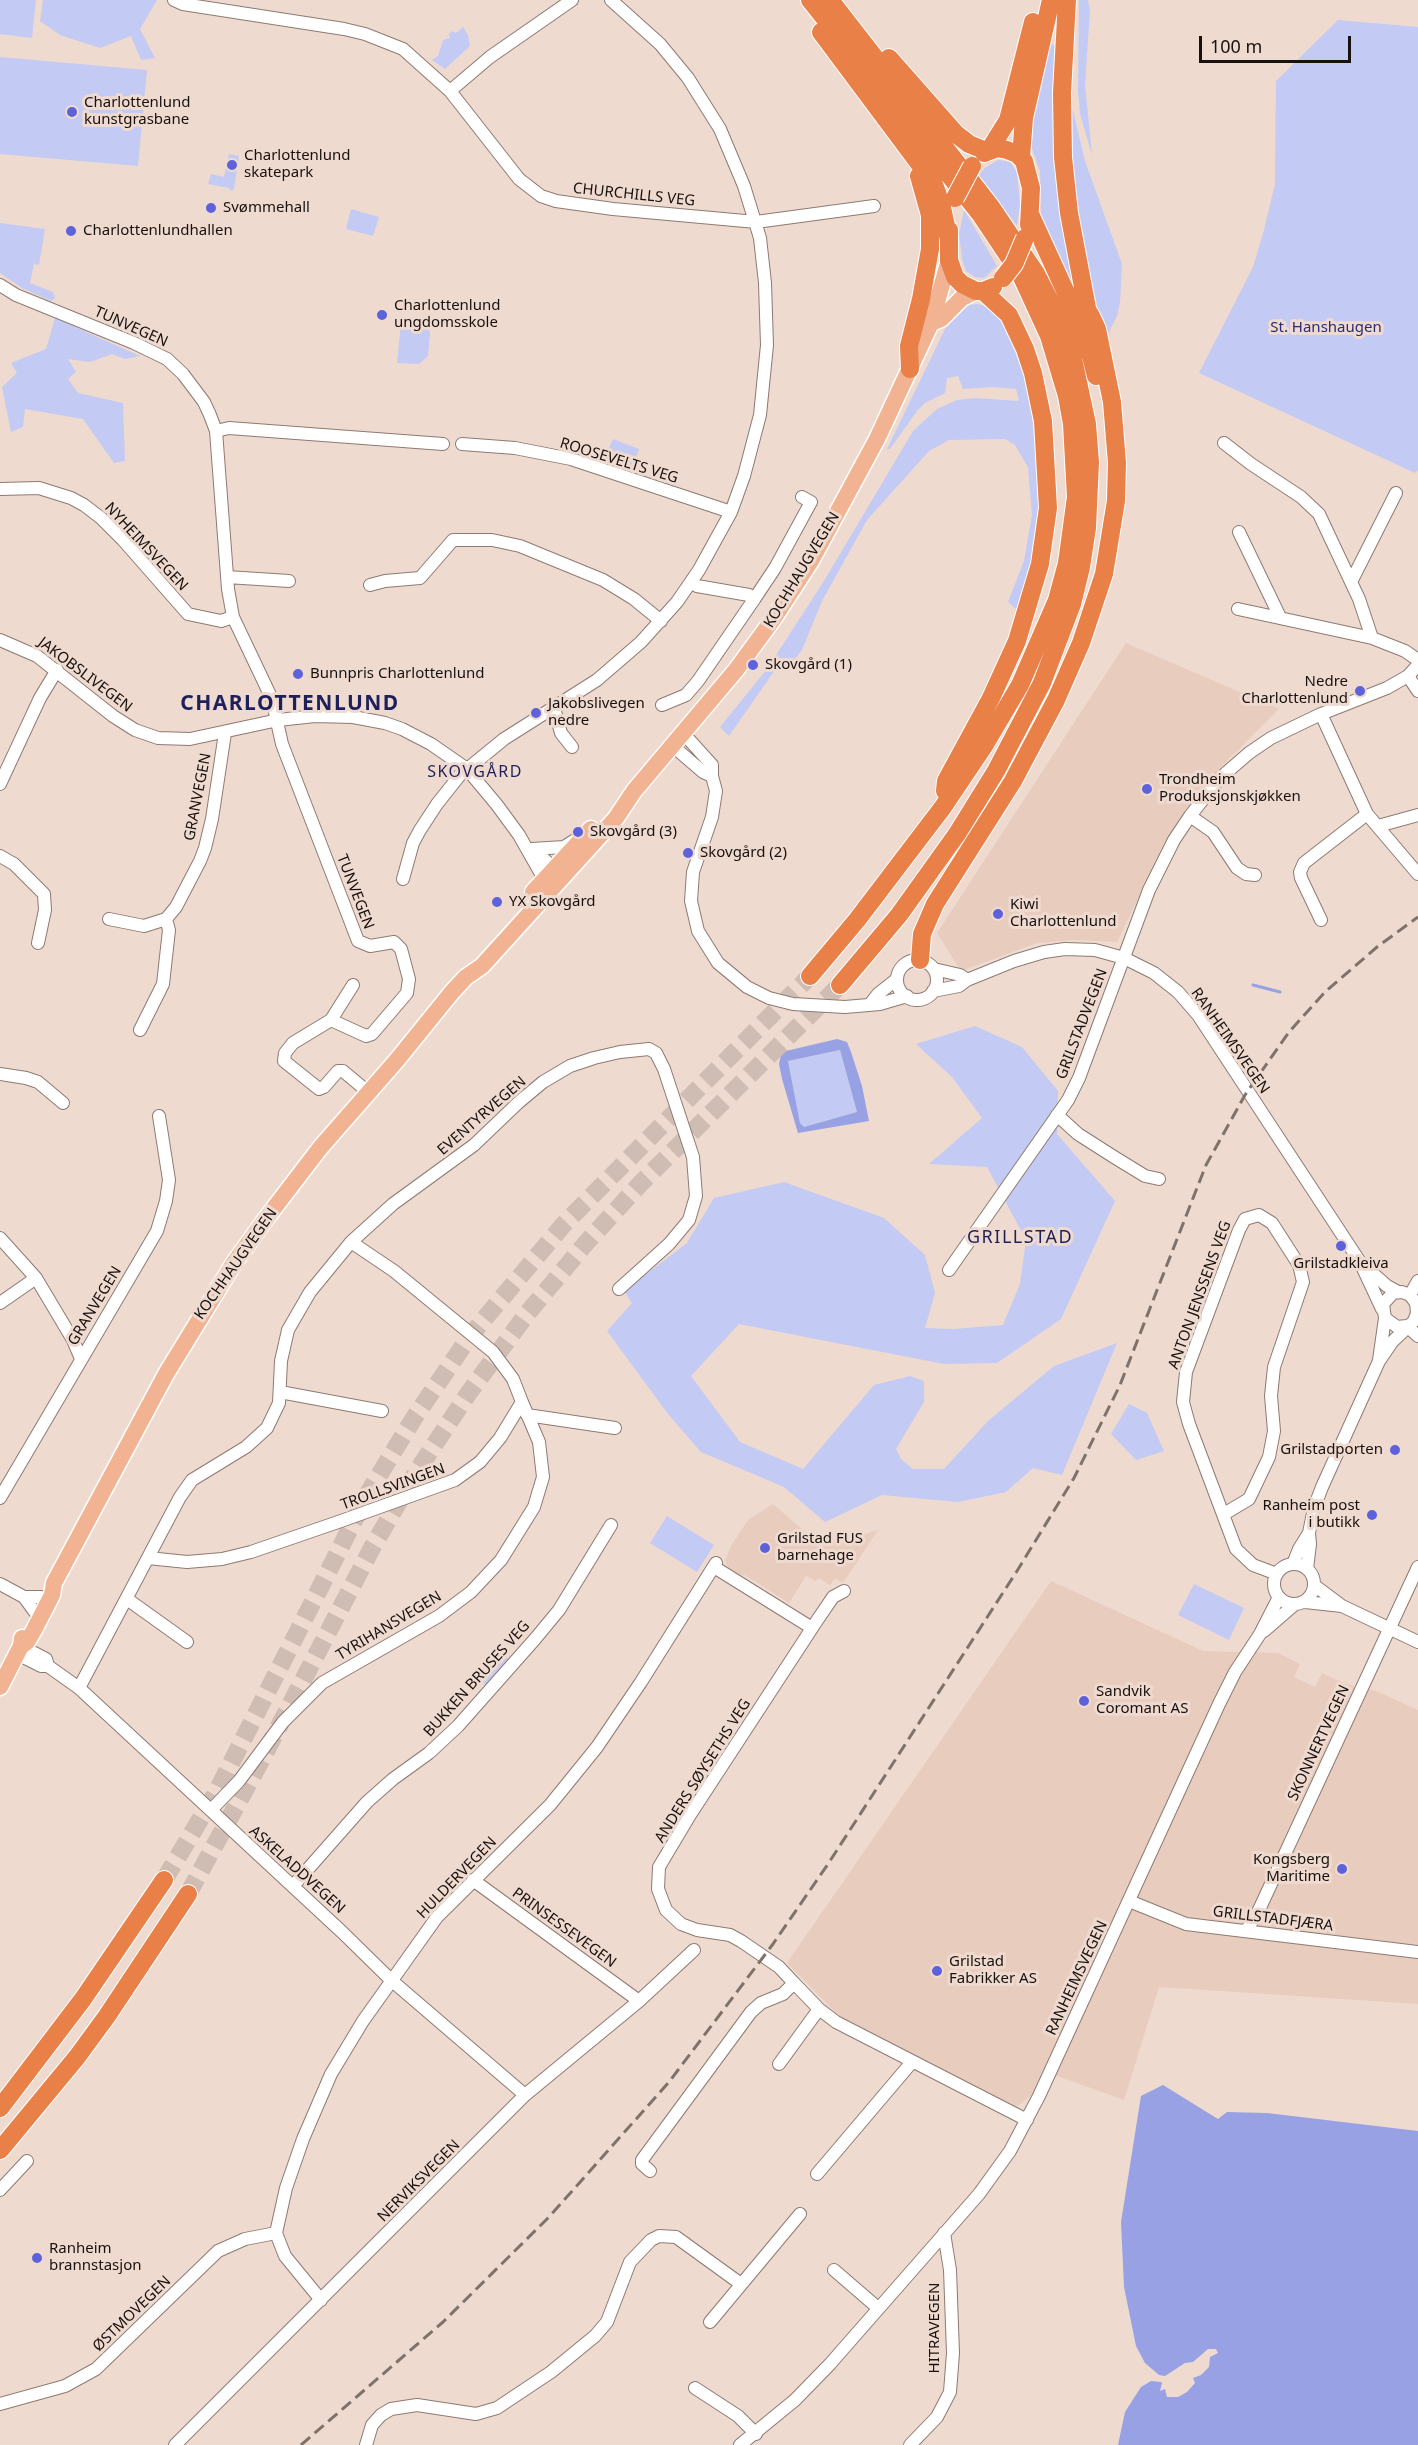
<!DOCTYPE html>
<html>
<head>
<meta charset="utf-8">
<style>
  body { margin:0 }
  #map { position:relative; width:1418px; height:2445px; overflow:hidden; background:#efdad0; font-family:"Noto Sans",sans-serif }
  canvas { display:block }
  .scale { position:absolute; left:1199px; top:36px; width:152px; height:27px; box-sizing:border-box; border:3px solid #18110e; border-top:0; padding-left:8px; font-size:18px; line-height:21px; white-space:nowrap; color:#18110e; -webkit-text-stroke:4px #efdad0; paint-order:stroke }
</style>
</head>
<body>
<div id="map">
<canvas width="1418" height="2445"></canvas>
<div class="scale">100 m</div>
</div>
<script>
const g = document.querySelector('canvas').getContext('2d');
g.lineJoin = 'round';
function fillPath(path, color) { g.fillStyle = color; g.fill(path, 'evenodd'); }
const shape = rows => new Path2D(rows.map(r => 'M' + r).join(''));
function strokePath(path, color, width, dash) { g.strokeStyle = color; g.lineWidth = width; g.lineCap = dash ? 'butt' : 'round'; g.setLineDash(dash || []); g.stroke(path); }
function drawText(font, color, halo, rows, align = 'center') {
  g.font = font + ' "Noto Sans",sans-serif'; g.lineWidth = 6; g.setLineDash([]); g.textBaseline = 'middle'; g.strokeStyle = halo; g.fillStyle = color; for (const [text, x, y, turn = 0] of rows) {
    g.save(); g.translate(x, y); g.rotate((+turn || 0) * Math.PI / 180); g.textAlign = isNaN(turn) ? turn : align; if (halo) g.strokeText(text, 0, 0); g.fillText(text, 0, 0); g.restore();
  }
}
fillPath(shape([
  [1126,643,1279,709,1206,782,1169,835,1117,942,1073,940,1037,943,961,971,937,933],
  [773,1504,810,1536,826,1543,842,1541,878,1530,843,1583,835,1578,830,1585,819,1578,816,1581,806,1576,789,1603,745,1575,738,1575,728,1568,725,1561,731,1546,748,1520],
  [1051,1581,1203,1651,1278,1653,1300,1664,1294,1677,1315,1687,1322,1673,1346,1684,1376,1691,1418,1710,1418,2004,1159,1987,1124,2100,1057,2076,1016,2107,840,2017,787,1963]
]), '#e8ccbe');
fillPath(shape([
  [0,0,36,0,32,38,0,34],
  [43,0,157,0,140,29,155,58,141,60,131,36,100,48,60,35,40,21],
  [1079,0,1088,0,1090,11,1085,84,1092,155,1080,114,1078,91],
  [1338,20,1418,27,1418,470,1415,473,1199,373,1253,267,1264,230,1275,184,1276,81],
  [463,27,468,35,470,46,445,69,432,60,438,56,443,40,450,38,449,34,452,31,456,33],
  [1050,44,1056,45,1083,315,1041,220,1040,171,1031,146,1030,128],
  [0,57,147,70,138,166,0,154],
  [1070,111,1073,111,1085,161,1122,264,1120,303,1117,316,1105,340,1082,238,1075,192],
  [229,154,239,156,234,189,231,191,229,188,208,184,211,174,224,177],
  [998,160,1010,162,1017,172,1020,204,1017,226,979,175,985,168],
  [351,209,379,217,373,236,346,229],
  [964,210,997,266,984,278,975,277,966,271,962,259,959,234],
  [0,223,45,229,39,265,34,264,30,283,53,292,55,298,51,301,22,288,0,273],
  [977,304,986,306,997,313,1005,326,1021,363,1031,401,1040,511,1036,551,1020,613,1008,602,1024,561,1032,515,1028,467,1015,445,1005,439,949,440,929,451,867,520,822,601,802,650,791,663,775,670,729,736,720,727,767,669,824,581,913,431,937,409,957,400,975,398,1019,401,1016,389,993,387,963,389,958,376,947,378,945,393,925,403,917,411,890,449,887,449,946,327,957,313,967,305],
  [55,318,140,356,125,359,112,354,90,362,68,359,76,372,68,379,78,393,123,403,125,461,114,463,83,419,25,409,23,427,11,432,2,387,17,373,11,363,46,349],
  [401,323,423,324,428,327,430,333,428,356,419,364,397,363],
  [613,439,639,449,631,470,603,461],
  [975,1026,1022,1047,1058,1091,1057,1134,1115,1201,1061,1319,997,1363,944,1364,739,1324,691,1376,740,1442,803,1469,874,1385,910,1376,924,1381,924,1402,896,1449,901,1459,913,1469,944,1469,988,1421,1054,1366,1117,1343,1062,1475,1033,1468,1006,1492,958,1502,882,1495,825,1522,784,1487,701,1452,668,1414,607,1331,632,1303,624,1291,687,1243,714,1198,784,1182,884,1218,925,1255,935,1293,925,1328,954,1329,1003,1325,1020,1284,1026,1240,987,1167,929,1164,982,1118,952,1077,916,1044],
  [840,1050,857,1112,804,1127,800,1123,788,1061],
  [1129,1404,1147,1413,1164,1451,1136,1460,1111,1434],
  [667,1516,714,1545,697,1572,650,1543],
  [1194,1584,1244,1608,1229,1640,1178,1615],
  [515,1656,486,1688,478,1669,496,1661]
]), '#c3caf4');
fillPath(shape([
  [837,1039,847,1042,851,1052,862,1086,869,1121,798,1133,782,1079,779,1064,781,1055,786,1051],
  [840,1050,857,1112,804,1127,800,1123,788,1061],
  [1163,2085,1218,2119,1227,2112,1267,2113,1418,2131,1418,2445,1118,2445,1125,2412,1141,2387,1151,2381,1161,2382,1162,2383,1160,2391,1165,2389,1167,2397,1178,2397,1187,2392,1195,2383,1193,2378,1201,2375,1209,2367,1210,2357,1218,2353,1216,2349,1208,2349,1193,2362,1185,2363,1165,2376,1159,2375,1145,2363,1136,2346,1124,2287,1121,2222,1141,2096]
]), '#98a1e3');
strokePath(shape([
  [1253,985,1280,992]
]), '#98a1e3', 3);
strokePath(shape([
  [164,1880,216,1793,367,1495,414,1418,470,1336,564,1224,810,976],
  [188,1894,263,1757,373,1546,415,1474,468,1394,526,1315,586,1243,641,1183,840,985]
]), '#cfbcb3', 18, [18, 9]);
const minor = shape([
  [174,0,183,4,344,29,365,34,403,49,450,91,519,179,541,196,556,201,613,209,756,222,874,206],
  [450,91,490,57,572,0],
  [0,285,16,295,134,343,167,359,183,374,204,402,210,415,216,431,228,589,233,617,272,699,282,744,358,941,370,946,394,942,401,949,409,979,407,993,372,1034,366,1036,331,1020,293,1043,285,1053,284,1061,319,1089,324,1087,338,1071,343,1071,368,1092],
  [216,431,229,428,443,444],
  [1224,443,1251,464,1301,497,1319,514,1359,599,1372,638],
  [462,444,515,448,571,459,731,512],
  [0,489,39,488,71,498,84,505,101,518,123,540,188,614,221,621,233,617],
  [1239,532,1280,617],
  [227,577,289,581],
  [692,582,697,586,749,595,755,598,775,568,811,502,802,497],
  [1351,582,1396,493],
  [370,585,385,581,420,578,453,540,492,540,520,546,603,580,634,599,661,621],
  [1238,609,1372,638,1405,651,1418,660],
  [0,640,37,656,113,716,135,730,158,738,190,739,278,720,315,716,353,717,385,723,402,729,431,744,467,769,497,805,519,835,544,879,557,882,554,869,534,849],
  [1408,676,1418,691],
  [662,705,686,695,698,681,755,598],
  [554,708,561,733,572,747],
  [1321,714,1367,814,1418,874],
  [684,734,712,765,712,776,716,791,712,817,693,872,691,901,698,931,718,963,747,987,769,998,793,1004,845,1007,880,1004,907,996],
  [674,747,703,772,712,776],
  [0,784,40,698,57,670],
  [1190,816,1213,832,1237,868,1246,874,1255,875],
  [1378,826,1418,815],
  [532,849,564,847,575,840],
  [0,856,14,864,44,894,45,910,38,943],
  [403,879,413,843,420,830,437,804,460,775,504,739,597,680,641,642,677,602,699,570,731,512,744,476,760,415,767,345,765,283,760,238,744,186,720,129,688,78,660,44,611,0],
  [109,919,144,926,166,919],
  [1321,920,1301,878,1300,872,1304,863,1367,814],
  '897 980a20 20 0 1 1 40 0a20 20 0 1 1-40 0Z',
  [934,969,960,975,967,980],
  [933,991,959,986,967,980,1014,961,1044,952,1065,949,1095,950,1124,958,1154,973,1178,992,1198,1015,1360,1262,1382,1309],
  [871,1003,878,994,897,979],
  [331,1020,353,985],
  [140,1030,163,984,169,930,166,919,176,907,200,861,205,848,212,819,225,733],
  [0,1074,26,1078,38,1082,63,1103],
  [1057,1115,1078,1134,1114,1157,1145,1176,1159,1179],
  [0,1238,36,1278,73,1340,81,1359],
  [1361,1263,1387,1286,1398,1292],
  [949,1270,1068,1100,1079,1078,1149,890,1174,840,1190,816,1219,779,1249,753,1271,738,1321,714,1387,688,1408,676,1418,665],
  [1410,1295,1418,1281],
  [0,1303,36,1278],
  [1407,1326,1418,1336],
  [1379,1360,1385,1318],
  [280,1392,382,1411],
  [527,1415,615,1428],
  [0,1498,157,1231,166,1201,169,1180,159,1116],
  [1224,1514,1249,1499,1269,1457,1274,1431,1271,1396,1274,1367,1303,1282,1299,1265,1272,1223,1259,1215,1245,1219,1239,1230,1186,1372,1183,1402,1189,1424,1236,1549,1253,1565,1277,1574],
  [148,1558,187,1562,222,1559,251,1552,341,1521,455,1480,480,1462,500,1438,522,1402,513,1379,493,1352,394,1271,351,1242],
  [1293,1564,1299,1549,1309,1533],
  '1274 1584a20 20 0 1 1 40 0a20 20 0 1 1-40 0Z',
  [714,1567,812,1628],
  [1307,1569,1310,1544,1309,1533,1314,1508,1322,1487,1379,1361,1392,1342,1414,1321,1417,1313,1416,1303,1410,1295,1402,1292,1393,1293,1383,1304,1385,1318,1397,1327,1407,1326],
  [0,1584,24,1597,35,1612],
  [1314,1585,1342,1606],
  [24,1597,42,1597],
  [127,1599,187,1642],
  [1305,1602,1342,1606,1418,1642],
  [1264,1631,1294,1605],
  [21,1646,46,1659,48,1666,79,1688,342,1932,391,1980,525,2095],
  [17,1654,41,1666,48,1666],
  [79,1688,180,1497,192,1480,246,1447,267,1428,279,1403,281,1361,288,1330,310,1292,351,1242,393,1204,474,1145,519,1102,543,1082,570,1066,594,1058,620,1052,649,1049,656,1053,664,1069,693,1157,696,1196,689,1220,669,1244,619,1289],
  [211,1810,239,1781,283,1722,322,1683,439,1616,471,1592,501,1560,534,1507,543,1477,539,1442,522,1402],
  [473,1880,639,2001],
  [293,1886,367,1802,393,1779,429,1753,458,1726,535,1639,559,1610,611,1525],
  [1129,1901,1186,1924,1418,1952],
  [1246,1931,1258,1912,1418,1567],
  [794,1983,779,1967,741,1941,730,1935,697,1930,681,1924,666,1910,658,1889,659,1867,690,1815,816,1622,833,1597,844,1591],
  [779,2064,819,2009,836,2022,1027,2120],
  [650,2171,642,2164,642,2160,751,2012,761,2003,783,1994,794,1983,819,2009],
  [817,2174,912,2062],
  [0,2190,27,2161],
  [834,2270,878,2308],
  [321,2300,285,2256,276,2233,286,2188,303,2139,331,2074,363,2021,437,1917,550,1805,597,1747,641,1682,716,1563],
  [710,2322,800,2214],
  [695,2388,738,2416,756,2434],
  [0,2404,65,2386,96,2369,218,2251,245,2239,276,2233],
  [175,2445,525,2095,639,2001,694,1950],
  [366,2445,372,2425,381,2415,391,2409,417,2405,476,2414,497,2408,551,2372,595,2336,607,2322,630,2262,651,2240,659,2236,676,2237,741,2284],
  [740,2445,795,2400,830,2364,979,2194,1010,2151,1039,2096,1219,1704,1235,1672,1260,1634,1279,1597],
  [910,2445,937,2417,950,2392,953,2353,950,2270,944,2233]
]);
const major = shape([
  [931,323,941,319,962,298,976,291],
  [533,892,591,829],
  [21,1646,27,1642,34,1630,52,1595,54,1583,166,1374,234,1263,265,1220,320,1148,397,1060,452,992,466,977,482,966,616,818,634,791,736,670,774,618,811,561,877,439,931,323,949,260],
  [0,1687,21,1646,22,1638]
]);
const highway = shape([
  [830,0,991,207,1035,272,1051,303,1073,359,1087,424,1090,462,1087,528,1081,567,1072,604,1042,683,996,771,957,834,899,915,840,985],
  [1067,0,1062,93,1063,157,1069,213,1090,324],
  [821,32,933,182,941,203,949,240],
  [889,58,956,134,969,144,986,151],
  [990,149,1008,120,1033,22],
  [984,153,997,148,1007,150,1017,154,1024,161,1031,188,1029,225],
  [1021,157,1024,118,1051,0],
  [1030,214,1068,297,1084,342,1091,356,1096,376],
  [949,230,949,260,955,277,962,284,976,291,983,291,993,287],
  [910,369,909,346,921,299,930,249,930,215,919,176],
  [945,791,946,781,991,698,1017,641,1040,564,1048,508,1043,421,1033,373,1025,349,1009,315,983,291],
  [920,960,922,934,935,904,1013,781,1056,700,1081,643,1104,574,1116,501,1117,463,1112,402,1097,329,1090,314],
  [810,976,857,920,943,807,984,746,1020,685,1057,600,1067,563,1076,497,1072,424,1067,396,1049,336,1021,275,981,215,810,0],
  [0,2108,83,1999,164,1880],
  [0,2150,77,2057,107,2016,188,1894]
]);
strokePath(minor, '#8e7a71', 14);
strokePath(major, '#fff', 19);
strokePath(highway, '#fff', 20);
strokePath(minor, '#fff', 12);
strokePath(major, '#f1b391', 16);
strokePath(highway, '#e88048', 18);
strokePath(shape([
  [301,2445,443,2322,549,2217,669,2082,773,1944,828,1864,1017,1571,1074,1478,1120,1385,1206,1165,1245,1095,1289,1032,1325,992,1377,947,1418,917]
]), '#7f726b', 3, [12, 6]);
const highwayBridge = shape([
  [955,198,972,166],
  [1003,278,1014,264,1025,238]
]);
strokePath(highwayBridge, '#fff', 20, []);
strokePath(highwayBridge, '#e88048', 18);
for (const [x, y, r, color] of [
  [72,112,6,"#5e62da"],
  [232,165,6,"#5e62da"],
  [211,208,6,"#5e62da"],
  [71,231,6,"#5e62da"],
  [382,315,6,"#5e62da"],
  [753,665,6,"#5e62da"],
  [298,674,6,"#5e62da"],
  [1360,691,6,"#5e62da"],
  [536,713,6,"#5e62da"],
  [1147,789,6,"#5e62da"],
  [578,832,6,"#5e62da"],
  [688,853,6,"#5e62da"],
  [497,902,6,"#5e62da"],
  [998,914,6,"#5e62da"],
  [1341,1246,6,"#5e62da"],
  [1395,1450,6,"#5e62da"],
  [1372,1515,6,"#5e62da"],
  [765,1548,6,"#5e62da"],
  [1084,1701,6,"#5e62da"],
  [1342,1869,6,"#5e62da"],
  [937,1971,6,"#5e62da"],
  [37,2258,6,"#5e62da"]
]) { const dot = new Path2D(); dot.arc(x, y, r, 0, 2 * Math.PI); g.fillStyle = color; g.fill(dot); strokePath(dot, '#efdad0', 2); }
drawText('15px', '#18110e', '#efdad0', [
  ["Charlottenlund",84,103],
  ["kunstgrasbane",84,120],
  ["Charlottenlund",244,156],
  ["skatepark",244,173],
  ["Svømmehall",223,208],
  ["Charlottenlundhallen",83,231],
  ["Charlottenlund",394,306],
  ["ungdomsskole",394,323],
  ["Skovgård (1)",765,665],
  ["Bunnpris Charlottenlund",310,674],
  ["Nedre",1348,682,"right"],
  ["Charlottenlund",1348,699,"right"],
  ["Jakobslivegen",548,704],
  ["nedre",548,721],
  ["Trondheim",1159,780],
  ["Produksjonskjøkken",1159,797],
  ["Skovgård (3)",590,832],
  ["Skovgård (2)",700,853],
  ["YX Skovgård",509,902],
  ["Kiwi",1010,905],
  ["Charlottenlund",1010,922],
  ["Grilstadkleiva",1341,1264,"center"],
  ["Grilstadporten",1383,1450,"right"],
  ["Ranheim post",1360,1506,"right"],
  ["i butikk",1360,1523,"right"],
  ["Grilstad FUS",777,1539],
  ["barnehage",777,1556],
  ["Sandvik",1096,1692],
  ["Coromant AS",1096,1709],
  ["Kongsberg",1330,1860,"right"],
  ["Maritime",1330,1877,"right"],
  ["Grilstad",949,1962],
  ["Fabrikker AS",949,1979],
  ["Ranheim",49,2249],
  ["brannstasjon",49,2266]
], 'left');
drawText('15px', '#18110e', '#efdad0', [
  ["CHURCHILLS VEG",634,195,6],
  ["TUNVEGEN",131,327,24],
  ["ROOSEVELTS VEG",619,461,17],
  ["NYHEIMSVEGEN",146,547,47],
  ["KOCHHAUGVEGEN",802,570,-59],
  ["JAKOBSLIVEGEN",85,675,37],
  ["GRANVEGEN",198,797,-79],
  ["TUNVEGEN",355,892,69],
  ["GRILSTADVEGEN",1082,1024,-69],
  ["RANHEIMSVEGEN",1230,1041,55],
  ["EVENTYRVEGEN",482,1116,-41],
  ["KOCHHAUGVEGEN",236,1264,-55],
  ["ANTON JENSSENS VEG",1200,1295,-70],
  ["GRANVEGEN",95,1306,-59],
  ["TROLLSVINGEN",393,1487,-20],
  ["TYRIHANSVEGEN",389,1626,-31],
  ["BUKKEN BRUSES VEG",477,1679,-48],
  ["SKONNERTVEGEN",1319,1743,-65],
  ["ANDERS SØYSETHS VEG",703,1771,-58],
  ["ASKELADDVEGEN",297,1870,42],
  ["HULDERVEGEN",457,1878,-46],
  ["GRILLSTADFJÆRA",1273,1919,7],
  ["PRINSESSEVEGEN",564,1928,36],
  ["RANHEIMSVEGEN",1077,1978,-65],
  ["NERVIKSVEGEN",419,2181,-45],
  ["ØSTMOVEGEN",132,2314,-44],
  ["HITRAVEGEN",935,2328,-90]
]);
drawText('15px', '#2b2a76', '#efdad0', [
  ["St. Hanshaugen",1326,328]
]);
g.letterSpacing = '1.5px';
drawText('16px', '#1f2059', '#efdad0', [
  ["SKOVGÅRD",475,772]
]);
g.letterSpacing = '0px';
g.letterSpacing = '1.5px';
drawText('18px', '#1f2059', '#efdad0', [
  ["GRILLSTAD",1020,1238]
]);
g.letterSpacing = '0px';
g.letterSpacing = '1.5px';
drawText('bold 21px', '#1f2059', '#efdad0', [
  ["CHARLOTTENLUND",290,704]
]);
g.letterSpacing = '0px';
</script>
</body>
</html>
